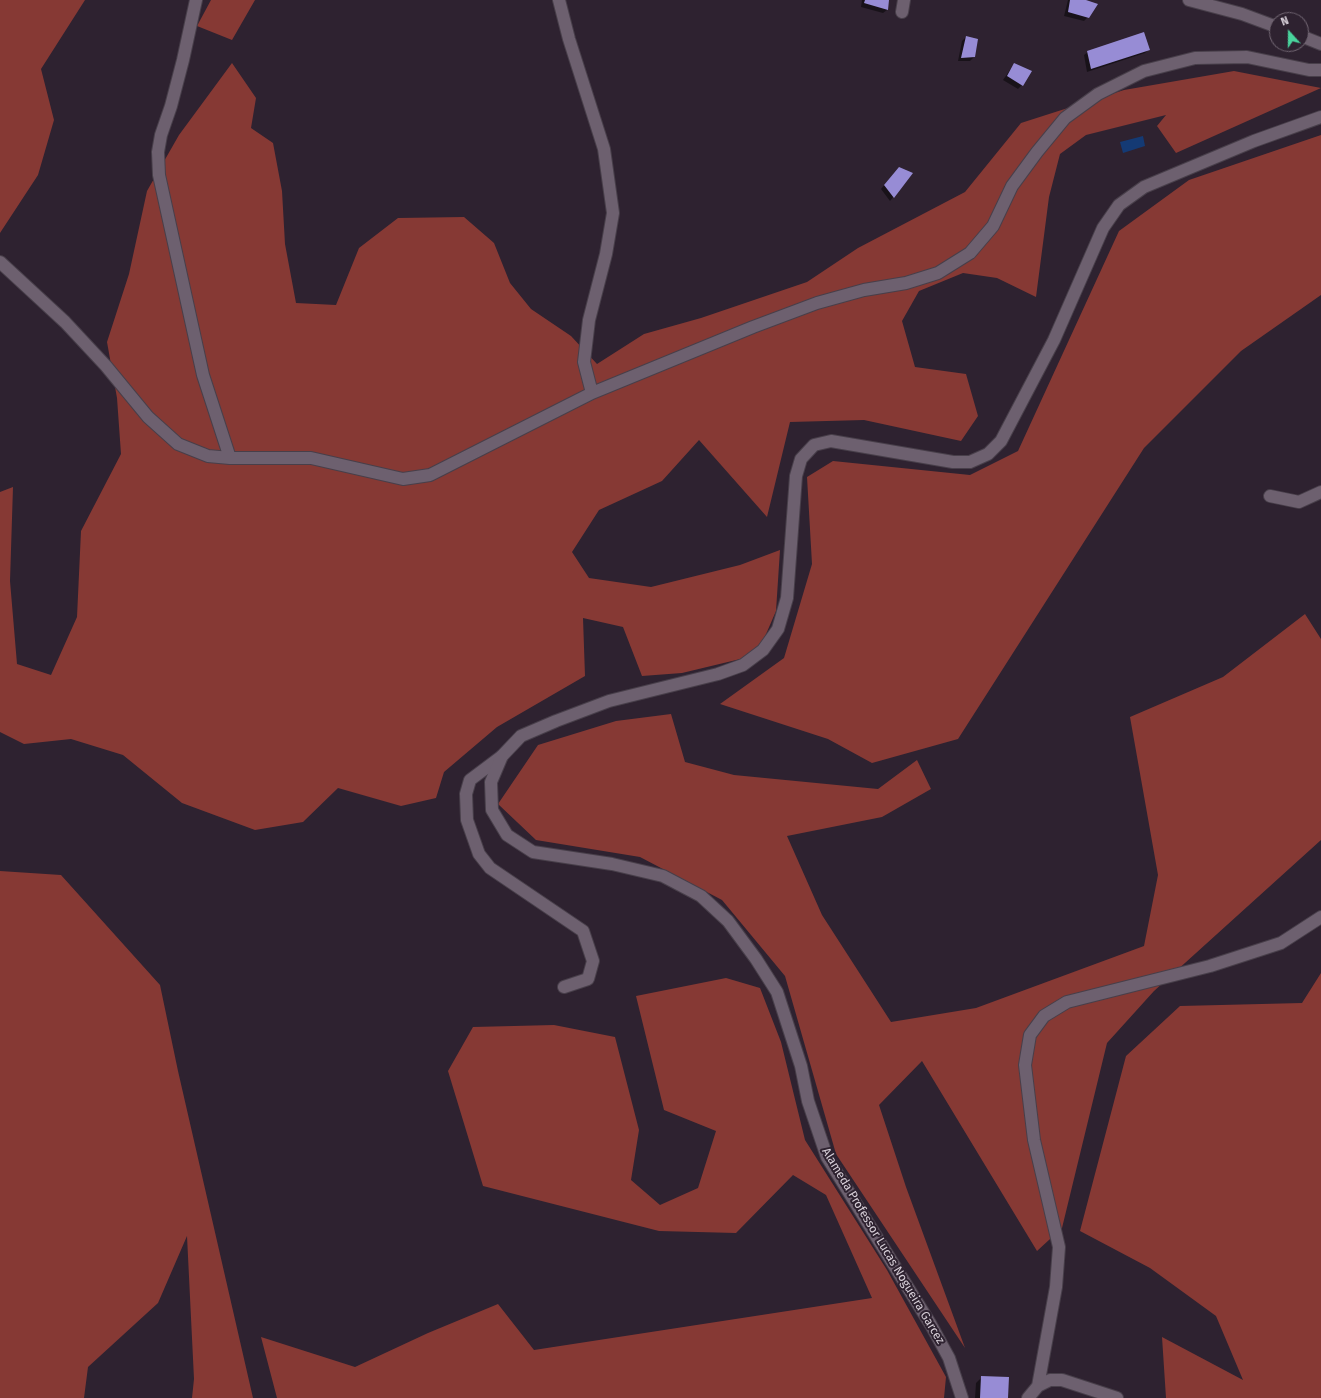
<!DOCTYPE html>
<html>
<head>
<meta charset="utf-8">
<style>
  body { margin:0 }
  #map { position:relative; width:1321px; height:1398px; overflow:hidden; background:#2e2230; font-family:"Fira Sans",sans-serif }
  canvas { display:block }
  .north { position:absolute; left:1269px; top:12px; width:40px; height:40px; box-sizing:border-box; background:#2e2230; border:1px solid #726773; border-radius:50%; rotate:339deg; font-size:11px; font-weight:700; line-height:16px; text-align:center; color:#d7cfd8 }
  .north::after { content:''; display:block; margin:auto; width:14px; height:18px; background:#49d49d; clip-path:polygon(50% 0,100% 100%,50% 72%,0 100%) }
</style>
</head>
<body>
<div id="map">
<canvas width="1321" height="1398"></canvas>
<div class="north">N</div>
</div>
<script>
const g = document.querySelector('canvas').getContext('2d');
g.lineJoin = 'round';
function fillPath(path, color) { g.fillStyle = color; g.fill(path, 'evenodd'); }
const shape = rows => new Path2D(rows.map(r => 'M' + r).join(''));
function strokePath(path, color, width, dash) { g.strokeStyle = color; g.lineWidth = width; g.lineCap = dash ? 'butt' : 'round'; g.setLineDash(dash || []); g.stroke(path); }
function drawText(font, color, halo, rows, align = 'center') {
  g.font = font + ' "Fira Sans",sans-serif'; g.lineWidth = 4; g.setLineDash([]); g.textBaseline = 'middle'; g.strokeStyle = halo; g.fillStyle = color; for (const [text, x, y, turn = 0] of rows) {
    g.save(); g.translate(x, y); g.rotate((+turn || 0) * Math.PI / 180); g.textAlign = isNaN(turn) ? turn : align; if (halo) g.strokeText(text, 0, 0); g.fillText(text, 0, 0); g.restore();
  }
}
fillPath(shape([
  [0,0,85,0,41,69,54,120,38,175,0,233],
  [211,0,255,0,232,40,197,26],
  [232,63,256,98,251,128,273,143,282,191,285,244,296,303,336,305,359,248,398,218,464,217,494,243,510,283,531,309,571,336,597,364,644,334,701,318,807,282,858,248,965,192,1021,123,1124,90,1234,71,1321,88,1176,153,1157,126,1166,115,1086,135,1060,154,1049,197,1036,297,997,278,963,273,919,291,902,321,915,367,966,374,978,416,961,441,864,420,790,422,767,517,699,440,662,481,599,510,572,552,589,578,651,587,740,565,780,550,776,611,757,655,682,673,642,676,623,627,583,618,585,676,497,727,444,772,436,798,401,806,338,788,303,822,255,830,182,803,123,755,71,739,24,744,0,732,0,492,13,487,10,581,17,664,51,675,77,617,81,531,121,454,117,398,107,342,129,274,147,191,179,135],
  [1321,135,1321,295,1241,351,1144,448,958,739,872,763,828,739,720,704,784,658,812,564,807,477,833,461,970,475,1018,451,1119,231,1189,180],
  [1305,614,1321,639,1321,840,1154,991,1107,1043,1062,1228,1037,1251,922,1061,879,1105,906,1187,965,1348,836,1154,785,976,722,900,640,857,536,840,498,804,538,745,616,721,671,714,685,762,734,775,878,789,917,760,931,789,882,817,787,836,822,915,891,1022,976,1008,1144,946,1158,875,1130,717,1223,677],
  [0,871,61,875,160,985,178,1071,253,1398,192,1398,194,1379,187,1236,158,1303,88,1367,84,1398,0,1398],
  [1321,973,1321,1398,1166,1398,1162,1337,1243,1380,1216,1316,1150,1268,1080,1231,1126,1056,1180,1006,1302,1003],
  [726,978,760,988,781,1042,805,1140,887,1270,946,1377,944,1398,277,1398,261,1337,355,1367,428,1333,498,1304,534,1350,872,1298,826,1195,793,1175,736,1233,659,1231,483,1186,448,1071,473,1027,554,1025,615,1037,639,1130,631,1180,660,1205,698,1188,716,1131,664,1110,636,996]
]), '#863934');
fillPath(shape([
  [1143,136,1145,146,1123,153,1120,142]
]), '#143a74');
fillPath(shape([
  [862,0,888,0,887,10,883,13,861,7],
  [1068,0,1083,0,1088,17,1084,21,1064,16],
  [966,37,974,57,970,61,958,61,962,41],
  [1149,49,1145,53,1087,72,1084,55,1088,52],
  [1014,64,1022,85,1018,89,1003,80],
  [895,172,912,173,890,201,881,189],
  [982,1377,1007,1398,975,1398,976,1383]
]), '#0007');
fillPath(shape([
  [865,0,889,0,888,10,864,3],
  [1070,0,1086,0,1098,4,1089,18,1068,12],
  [1144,32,1150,50,1091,69,1087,51],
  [966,36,978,39,975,57,961,58],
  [1014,63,1032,71,1023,86,1007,76],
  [899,167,913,173,894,198,884,185],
  [981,1376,1009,1377,1008,1398,980,1398]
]), '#978cd5');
const street = shape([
  [559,0,569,39,604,149,613,213,606,254,589,320,584,362,592,393],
  [1189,0,1242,14,1277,27],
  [902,12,904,0],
  [1301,36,1321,44],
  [0,262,65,322,106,366,148,417,178,444,208,456,230,458,203,375,159,175,158,152,161,135,171,106,183,60,196,0],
  [230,458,311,458,403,479,430,475,592,393,753,327,817,303,864,290,906,283,938,273,970,253,993,226,1012,186,1037,152,1065,118,1098,94,1144,71,1195,58,1247,57,1309,70,1321,70],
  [1270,496,1299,502,1321,492],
  [502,756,470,780,466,794,467,820,479,854,490,868,583,931,593,961,588,979,564,987],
  [1038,1386,1056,1287,1059,1247,1034,1140,1025,1065,1030,1035,1044,1016,1067,1002,1210,966,1281,943,1321,917],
  [1028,1398,1038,1386,1050,1380,1062,1380,1117,1398]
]);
const secondary = shape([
  [962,1398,949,1358,931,1325,827,1157,808,1101,801,1066,777,992,756,959,728,921,701,896,663,876,612,864,533,852,507,835,492,810,491,782,502,756,521,736,556,721,609,701,718,674,743,665,763,650,778,629,787,598,796,476,801,459,814,445,831,441,953,462,970,462,988,454,1001,441,1054,340,1103,228,1119,205,1144,187,1254,141,1321,117]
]);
strokePath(street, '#483f4a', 14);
strokePath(secondary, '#483f4a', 14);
strokePath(street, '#6d606f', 12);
strokePath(secondary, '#6d606f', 12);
drawText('12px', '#d7cfd8', '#2e2230', [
  ["Alameda Professor Lucas Nogueira Garcez",883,1246,59]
]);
</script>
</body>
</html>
